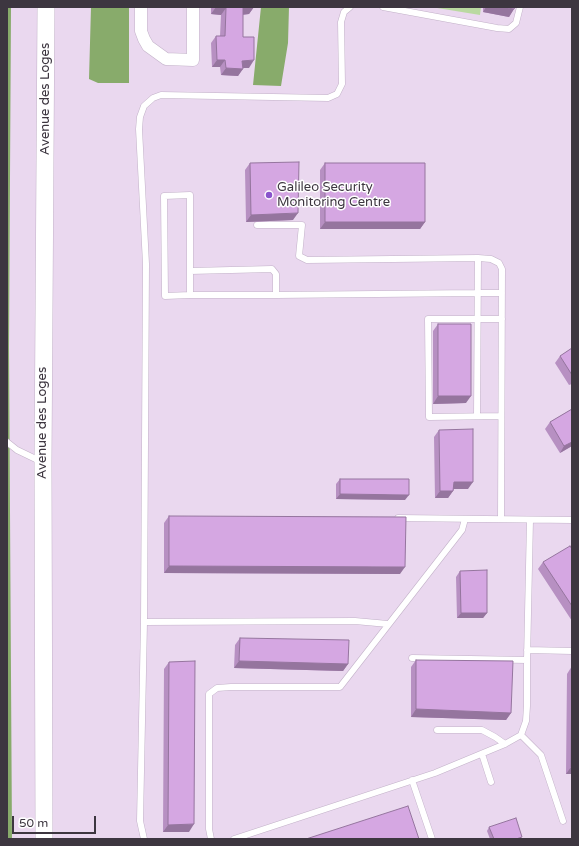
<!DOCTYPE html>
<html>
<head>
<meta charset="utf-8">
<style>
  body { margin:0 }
  #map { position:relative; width:579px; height:846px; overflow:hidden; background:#ead8ef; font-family:"Varela Round",sans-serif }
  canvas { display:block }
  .frame { position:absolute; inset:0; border:8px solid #3d3640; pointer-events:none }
  .scale { position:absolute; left:12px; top:816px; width:84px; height:18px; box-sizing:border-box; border:2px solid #3d3640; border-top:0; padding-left:5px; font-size:12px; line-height:14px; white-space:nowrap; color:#3d3640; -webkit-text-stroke:3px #fff; paint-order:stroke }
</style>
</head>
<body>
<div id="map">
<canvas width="579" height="846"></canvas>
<div class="frame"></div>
<div class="scale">50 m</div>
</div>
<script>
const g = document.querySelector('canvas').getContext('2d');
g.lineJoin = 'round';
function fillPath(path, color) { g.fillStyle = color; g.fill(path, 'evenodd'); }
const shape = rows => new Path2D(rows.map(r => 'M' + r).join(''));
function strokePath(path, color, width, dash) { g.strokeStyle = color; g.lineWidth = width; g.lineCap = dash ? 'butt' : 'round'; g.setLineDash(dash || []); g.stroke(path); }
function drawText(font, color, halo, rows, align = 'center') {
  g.font = font + ' "Varela Round",sans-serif'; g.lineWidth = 3; g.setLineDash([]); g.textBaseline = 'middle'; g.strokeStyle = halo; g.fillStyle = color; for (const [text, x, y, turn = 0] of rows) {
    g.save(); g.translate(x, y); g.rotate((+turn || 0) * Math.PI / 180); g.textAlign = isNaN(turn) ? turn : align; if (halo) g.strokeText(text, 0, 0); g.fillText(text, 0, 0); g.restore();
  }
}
fillPath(shape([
  [431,7,481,7,480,15]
]), '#bad9a1');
fillPath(shape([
  [7,7,11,7,9,347,12,839,7,839],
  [91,7,129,7,129,83,98,83,89,79],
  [261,7,289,7,288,43,281,86,253,85]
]), '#88ab6b');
const lane = shape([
  [383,7,497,28,509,29,516,23,520,7],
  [257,225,302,225,299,256,307,260,478,258,491,259,499,263,502,269,501,519],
  [190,271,272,269,276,274,276,295],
  [190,295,190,195,164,196,165,296,190,295,276,295,477,293,502,293],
  [477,416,478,258],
  [501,416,429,417,428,319,502,319],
  [7,442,17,450,42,462],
  [398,518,572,520],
  [144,622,355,621,388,624],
  [527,650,572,651],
  [412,658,527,660],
  [437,730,482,730,495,737,505,744],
  [521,735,541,755,563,821],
  [482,754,491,782],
  [412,780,432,839],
  [144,839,140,821,144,622,146,264,139,129,140,117,144,106,153,98,161,95,328,98,337,94,342,84,341,22,344,12,350,7],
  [211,839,209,829,209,694,217,688,231,687,340,687,462,530,465,519],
  [234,839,435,773,505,744,521,735,526,721,527,706,527,660,530,520]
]);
const street = shape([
  [141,7,141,31,144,39,148,46,166,59,193,60,193,7]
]);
const secondary = shape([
  [44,839,43,463,46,7]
]);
strokePath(lane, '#c2b1c8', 7);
strokePath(street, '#c2b1c8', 13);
strokePath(secondary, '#c2b1c8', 18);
strokePath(lane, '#fff', 6);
strokePath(street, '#fff', 12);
strokePath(secondary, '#fff', 17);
fillPath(shape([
  [211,7,254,7,249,14,243,15,243,37,249,68,243,68,238,76,221,75,220,67,212,67,211,43,216,36,220,36,221,15,211,14],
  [483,7,515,7,509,17,483,12],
  [250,163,293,220,246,222,245,170],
  [325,163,425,222,420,229,320,229,320,170],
  [438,324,466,403,433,404,433,331],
  [572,348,572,384,569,385,555,363,560,356],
  [572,409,572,446,560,453,545,429,550,422],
  [439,430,468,489,454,489,453,491,448,498,435,498,434,437],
  [340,479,405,500,336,499,336,484],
  [169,516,400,574,164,573,164,523],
  [572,549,572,621,538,569,543,562],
  [460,571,487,613,483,618,457,618,456,577],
  [240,638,348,664,343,671,234,668,235,645],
  [416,660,511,713,506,720,411,717,411,667],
  [169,662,189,832,163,832,164,669],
  [572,666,572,774,566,774,567,674],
  [489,827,521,839,490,839,487,831]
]), '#b790c2');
fillPath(shape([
  [216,7,226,8,221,15,211,14],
  [254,7,249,14,238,15,243,8],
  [486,7,501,7,514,9,509,17,483,12],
  [217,60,225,60,220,67,212,67],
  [254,60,249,68,238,68,242,61],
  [226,68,243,69,238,76,221,75],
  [298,213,293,220,246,222,251,215],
  [325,222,425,222,420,229,320,229],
  [438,396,471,396,466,403,433,404],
  [572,442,572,446,560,453,564,446],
  [454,482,473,482,468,489,449,489],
  [440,491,453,491,448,498,435,498],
  [340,494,409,495,405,500,336,499],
  [169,566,405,567,400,574,164,573],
  [461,613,487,613,483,618,457,618],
  [239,661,348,664,343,671,234,668],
  [416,709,511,713,506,720,411,717],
  [571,767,572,767,572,774,566,774],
  [194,824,189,832,163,832,168,825]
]), '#95759e');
const building = shape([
  [216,7,254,7,243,8,243,37,254,37,254,60,242,61,243,69,226,68,225,60,217,60,216,36,225,36,226,8,216,7],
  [501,7,515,7,514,9,501,7],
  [299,162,298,213,251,215,250,163,299,162],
  [325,163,425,163,425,222,325,222,325,163],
  [438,324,471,324,471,396,438,396,438,324],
  [572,348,572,375,560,356,572,348],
  [572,409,572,442,564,446,550,422,572,409],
  [473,429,473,482,454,482,453,491,440,491,439,430,473,429],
  [340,479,409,479,409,495,340,494,340,479],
  [169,516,406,517,405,567,169,566,169,516],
  [570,546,572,549,572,606,543,562,570,546],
  [487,570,487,613,461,613,460,571,487,570],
  [240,638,349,640,348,664,239,661,240,638],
  [416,660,513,661,511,713,416,709,416,660],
  [195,661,194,824,168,825,169,662,195,661],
  [572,666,572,767,571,767,572,666],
  [408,806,419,839,306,839,408,806],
  [516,818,522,837,516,839,494,839,489,827,516,818]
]);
fillPath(building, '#d5a7e2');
strokePath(building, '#95759e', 1);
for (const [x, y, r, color] of [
  [269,195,4,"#8953cb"]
]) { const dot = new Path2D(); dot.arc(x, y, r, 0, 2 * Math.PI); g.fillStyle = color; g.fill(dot); strokePath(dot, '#fff', 1.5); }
drawText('13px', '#3d3640', '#fff', [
  ["Avenue des Loges",46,99,-90],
  ["Avenue des Loges",43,423,-90]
]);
drawText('13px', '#3d3640', '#fff', [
  ["Galileo Security",277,188],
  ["Monitoring Centre",277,203]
], 'left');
</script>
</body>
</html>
